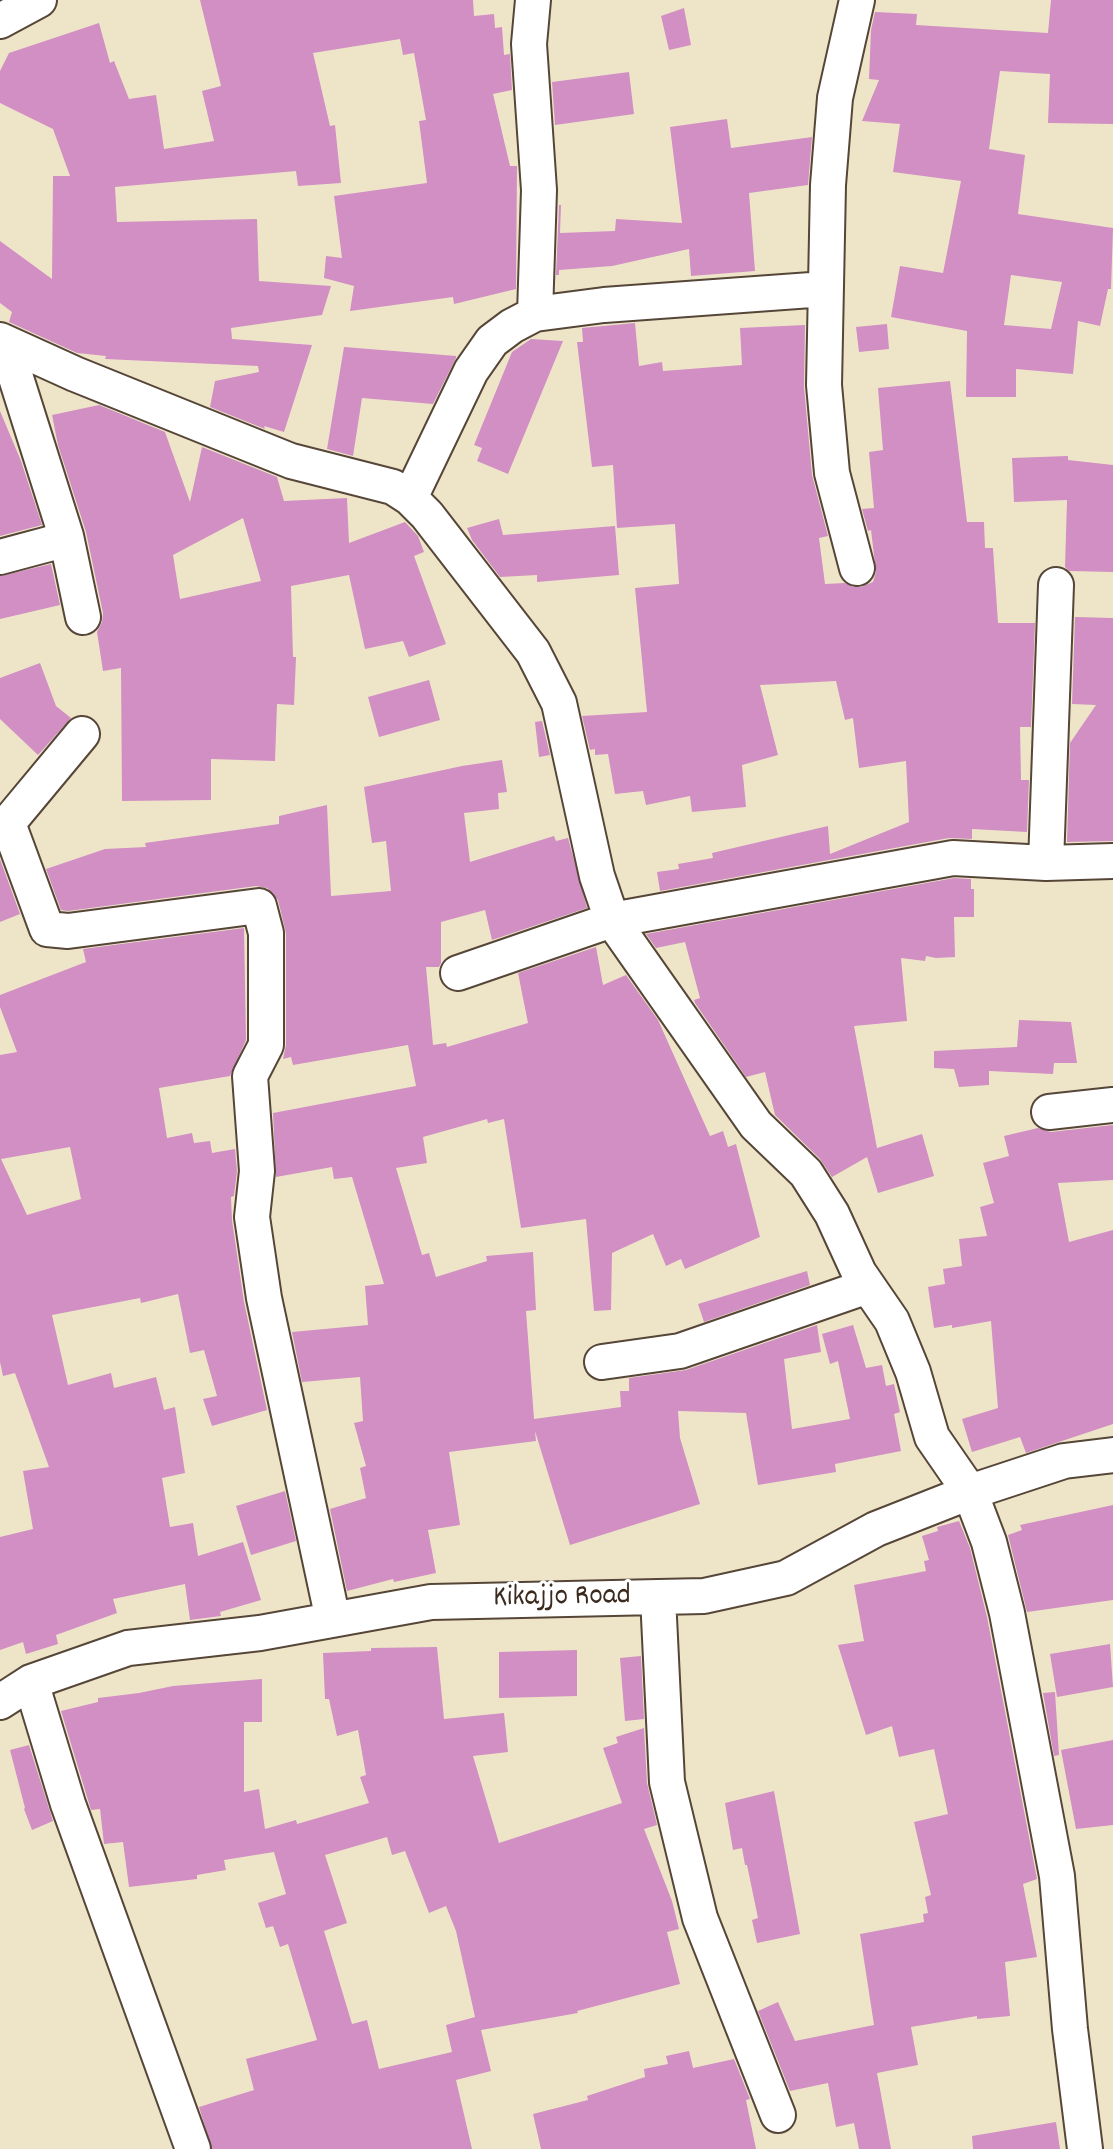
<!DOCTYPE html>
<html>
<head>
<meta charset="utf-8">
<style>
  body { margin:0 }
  canvas { display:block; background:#eee5c9 }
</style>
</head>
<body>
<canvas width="1113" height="2149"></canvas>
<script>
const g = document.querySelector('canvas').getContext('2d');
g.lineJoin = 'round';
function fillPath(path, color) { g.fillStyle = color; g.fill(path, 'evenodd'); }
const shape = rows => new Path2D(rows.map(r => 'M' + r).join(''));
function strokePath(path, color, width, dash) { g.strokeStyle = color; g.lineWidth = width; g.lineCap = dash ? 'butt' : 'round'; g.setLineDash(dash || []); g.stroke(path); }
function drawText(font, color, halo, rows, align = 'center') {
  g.font = font + ' Dekko,sans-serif'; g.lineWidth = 6; g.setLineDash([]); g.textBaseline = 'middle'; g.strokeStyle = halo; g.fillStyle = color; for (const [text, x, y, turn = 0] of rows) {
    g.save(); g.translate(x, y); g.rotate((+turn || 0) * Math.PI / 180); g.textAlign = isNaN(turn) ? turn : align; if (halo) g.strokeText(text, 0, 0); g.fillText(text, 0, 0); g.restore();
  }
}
fillPath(shape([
  [200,0,473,0,474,16,494,14,495,28,502,27,504,55,510,54,512,90,493,94,510,166,517,166,516,289,454,304,453,297,350,311,354,286,324,278,326,256,342,258,334,196,427,183,419,121,426,120,414,53,403,55,400,39,313,53,330,126,335,125,341,183,298,186,296,171,115,187,117,222,257,219,259,281,331,286,322,315,231,328,232,339,312,345,284,432,264,426,265,429,210,407,215,381,259,372,258,366,105,359,106,356,77,353,9,322,12,312,0,303,0,241,52,279,53,176,70,176,53,129,0,103,0,71,9,53,99,23,110,63,114,61,129,99,156,95,164,149,214,141,202,91,221,86],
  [1051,0,1113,0,1113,124,1048,123,1050,74,1000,71,989,149,1025,155,1018,214,1113,228,1111,289,1108,289,1100,326,1078,321,1073,374,1016,369,1016,397,966,397,967,331,891,317,900,266,943,273,961,181,893,172,900,124,862,121,879,80,869,79,871,30,875,12,917,14,916,25,1048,33],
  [1011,275,1062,282,1051,329,1004,325],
  [684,8,691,45,669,50,661,16],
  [629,72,634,114,555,125,552,82],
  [727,119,731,148,812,137,808,185,749,193,755,271,691,276,689,249,612,266,559,270,559,275,556,275,559,205,561,205,560,233,615,231,616,219,682,223,670,127],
  [635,323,639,366,662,362,663,371,742,365,740,328,805,325,804,387,812,475,828,536,819,538,825,584,845,583,853,587,861,587,873,582,876,572,871,530,868,531,862,509,874,508,869,452,883,450,878,388,950,381,967,522,984,522,985,548,993,548,998,623,1035,623,1031,727,1020,727,1021,780,1029,780,1027,832,972,829,972,839,949,838,660,891,657,872,679,869,678,864,713,858,712,853,828,826,830,854,909,822,906,761,859,768,853,718,845,720,836,681,760,685,778,755,742,765,746,807,692,812,690,796,646,805,643,791,615,794,608,754,595,755,595,749,590,750,582,716,647,712,635,588,679,584,675,524,617,528,613,465,592,467,577,342,583,342,582,328],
  [887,324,889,349,859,352,856,327],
  [531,339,563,341,508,474,477,461,482,448,474,445,512,352],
  [344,347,456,356,456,358,433,404,362,398,353,456,327,449],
  [99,405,165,432,190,502,202,447,277,477,284,501,347,498,349,543,405,522,418,536,424,552,414,556,446,644,409,657,403,641,365,649,349,575,291,586,293,657,296,657,294,705,277,704,275,761,211,759,211,800,122,801,121,668,103,671,97,632,102,622,103,613,86,532,58,445,52,415],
  [243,518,261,581,180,599,173,555],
  [0,411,21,461,42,525,0,536],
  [1068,456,1068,460,1113,465,1113,572,1069,571,1065,567,1067,500,1014,502,1012,458],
  [499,519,503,535,615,526,619,575,537,582,537,575,500,577,472,540,467,528],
  [51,564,60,605,0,619,0,576],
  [1075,617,1113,618,1113,841,1067,842,1070,743,1096,705,1072,704],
  [40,663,56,706,71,718,38,755,0,719,0,678],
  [429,680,440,720,379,737,368,697],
  [542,721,550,755,539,757,535,722],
  [502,760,507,792,498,793,499,809,464,813,470,862,554,836,556,841,568,838,587,908,492,940,485,910,441,922,441,963,439,967,426,967,433,1045,446,1043,447,1047,528,1023,518,973,596,947,603,985,626,975,658,1020,710,1136,723,1131,728,1147,736,1144,760,1237,685,1269,681,1259,666,1266,653,1234,612,1253,611,1310,594,1311,586,1219,521,1228,504,1119,488,1123,487,1119,423,1137,427,1163,396,1168,422,1255,429,1253,436,1277,487,1261,486,1256,533,1252,536,1310,526,1311,534,1419,621,1407,620,1391,629,1391,629,1378,686,1370,817,1325,821,1352,784,1359,792,1429,850,1419,838,1361,830,1364,822,1334,853,1325,866,1368,882,1365,886,1386,894,1384,900,1412,894,1414,901,1451,835,1464,836,1472,758,1485,746,1413,678,1411,680,1438,700,1504,570,1545,535,1431,536,1441,449,1452,460,1525,428,1530,436,1573,394,1582,393,1579,347,1591,330,1509,366,1498,360,1468,366,1466,354,1423,363,1421,360,1377,302,1382,292,1332,368,1325,365,1286,384,1284,352,1177,334,1179,332,1167,276,1177,273,1113,416,1086,408,1045,293,1065,291,1057,283,1059,286,1045,286,933,278,900,267,888,256,886,68,911,61,910,46,869,105,849,146,847,145,843,279,824,279,816,327,805,331,896,391,891,386,841,372,843,364,787,462,766],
  [0,859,20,914,0,922],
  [954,878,971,879,971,889,974,889,974,917,954,917,955,957,936,958,926,956,925,961,901,958,907,1021,854,1026,877,1148,922,1134,934,1176,878,1193,867,1157,832,1177,820,1159,775,1115,765,1072,746,1077,695,1003,694,1000,700,998,685,942,656,948,646,934],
  [244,928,246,1040,230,1076,159,1088,167,1138,192,1133,194,1143,210,1141,212,1153,235,1149,237,1171,234,1196,231,1197,232,1220,244,1302,267,1410,212,1426,203,1399,217,1396,204,1350,190,1353,178,1294,141,1303,140,1298,52,1315,68,1385,111,1373,114,1388,156,1377,164,1410,175,1407,185,1473,162,1478,170,1527,193,1523,198,1556,243,1542,261,1600,220,1612,221,1616,190,1620,185,1584,113,1599,117,1613,56,1635,58,1644,26,1654,23,1642,0,1650,0,1537,33,1529,23,1471,49,1467,15,1373,3,1376,0,1362,0,1055,17,1052,0,1007,0,995,86,962,83,949],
  [70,1147,81,1199,27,1215,1,1159],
  [1019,1020,1071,1022,1077,1063,1054,1063,1053,1074,989,1071,989,1085,959,1087,954,1069,934,1068,934,1051,1017,1047],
  [1113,1125,1113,1180,1058,1183,1069,1242,1113,1230,1113,1424,1026,1453,1020,1437,972,1452,962,1419,998,1408,991,1321,952,1328,952,1325,934,1328,928,1287,945,1284,943,1269,962,1266,959,1239,987,1236,980,1207,994,1203,983,1163,1009,1156,1004,1136,1038,1128,1051,1132],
  [807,1271,810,1285,704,1322,698,1304],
  [285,1491,296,1541,251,1555,236,1506],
  [1113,1505,1113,1600,1027,1612,1008,1535,1022,1530,1020,1525],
  [959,1521,970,1548,987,1617,1037,1879,1023,1884,1037,1957,1005,1962,1010,2016,977,2019,977,2016,911,2027,918,2065,877,2073,891,2149,859,2149,854,2123,836,2127,828,2083,790,2091,758,2011,778,2002,795,2041,874,2025,860,1934,924,1922,923,1914,928,1913,925,1897,931,1895,914,1822,948,1814,934,1749,899,1757,892,1726,866,1735,838,1645,864,1641,854,1585,926,1571,924,1561,929,1560,922,1536,938,1531,937,1527],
  [1110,1644,1113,1687,1057,1697,1050,1654],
  [437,1647,444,1719,504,1713,508,1752,473,1756,499,1843,622,1803,603,1748,618,1743,616,1737,644,1728,647,1783,657,1825,644,1829,672,1901,679,1929,667,1932,680,1984,577,2011,578,2013,481,2030,491,2071,456,2080,472,2149,212,2149,199,2107,254,2090,246,2059,317,2040,288,1944,280,1947,273,1926,266,1928,258,1903,286,1894,274,1852,224,1860,226,1870,197,1875,197,1879,129,1887,123,1842,104,1844,100,1809,91,1810,61,1711,98,1702,98,1698,139,1693,173,1686,262,1679,262,1722,244,1722,244,1792,259,1789,265,1829,296,1820,297,1824,369,1803,360,1777,366,1775,358,1730,337,1736,329,1699,325,1699,323,1653,371,1651,371,1648],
  [387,1837,392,1855,405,1851,429,1913,446,1906,456,1931,475,2017,446,2025,452,2052,379,2069,367,2020,352,2024,324,1931,347,1923,325,1855],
  [577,1650,577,1696,499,1698,499,1652],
  [641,1656,644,1719,625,1721,620,1658],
  [1055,1692,1059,1755,1054,1756,1043,1693],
  [1113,1740,1113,1825,1076,1829,1061,1750],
  [29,1745,53,1821,32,1830,24,1809,25,1808,10,1750],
  [774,1791,800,1934,757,1943,752,1920,758,1918,747,1865,745,1865,742,1848,733,1850,725,1803],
  [689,2051,693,2068,734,2059,750,2099,746,2100,756,2149,541,2149,533,2114,588,2100,587,2096,645,2077,644,2069,668,2064,666,2056],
  [1056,2122,1060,2149,973,2149,972,2136]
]), '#d18fc3');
const minor = shape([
  [533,0,529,44,539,190,535,314],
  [857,0,835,98,828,185,824,385,832,473,857,568],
  [0,21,39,0],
  [0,340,75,374,291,461,393,487,410,498,427,515,533,652,559,703,597,876,612,920,756,1125,806,1173,832,1214,859,1273,892,1321,913,1372,932,1437,970,1492,989,1542,1007,1613,1057,1876,1070,2029,1085,2149],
  [410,498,471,371,492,341,512,326,535,314,604,305,825,289],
  [66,536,83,617],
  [0,557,60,541,66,536,5,343],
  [8,823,47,929,68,931,259,906,266,933,266,1045,250,1076,257,1171,252,1217,264,1298,333,1620],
  [0,828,8,823,82,734],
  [1046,863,1056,585],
  [458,973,612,920,953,858,1046,863,1113,861],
  [1049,1112,1113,1105],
  [602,1362,680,1351,868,1286],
  [658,1597,667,1782,700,1918,778,2115],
  [31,1682,68,1804,193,2149],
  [0,1702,31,1682,128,1648,260,1633,431,1602,704,1596,786,1578,876,1529,970,1492,1064,1461,1113,1455]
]);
strokePath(minor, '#564638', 38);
strokePath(minor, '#fff', 34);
drawText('30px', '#3b2a1e', '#fff', [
  ["Kikajjo Road",562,1599,-1]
]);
</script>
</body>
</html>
